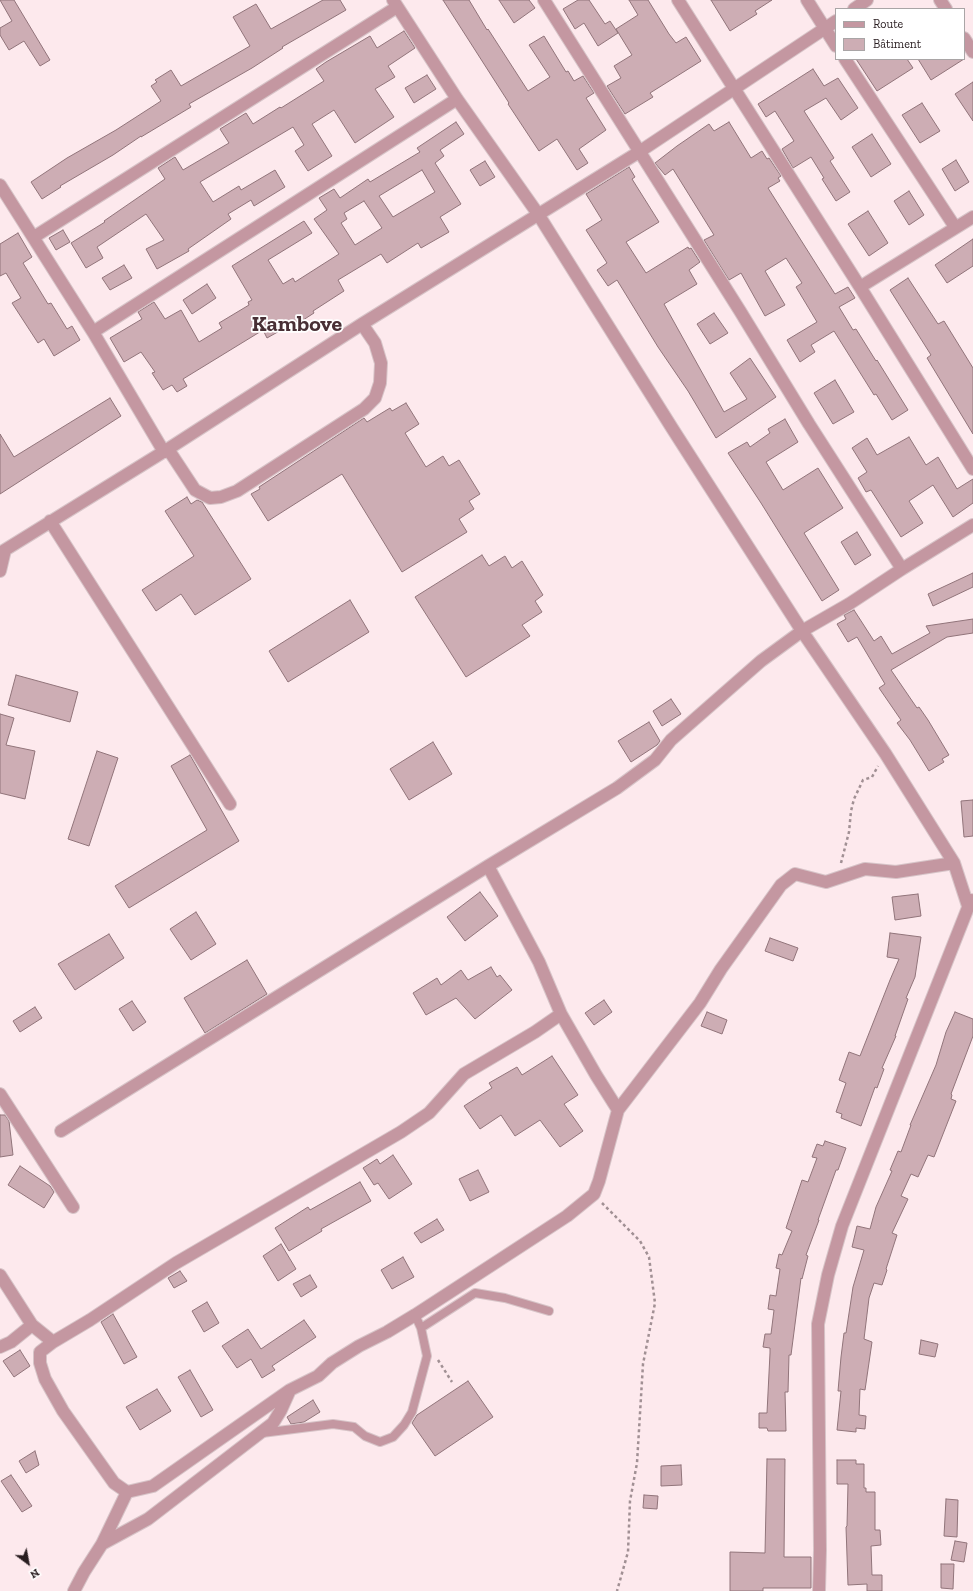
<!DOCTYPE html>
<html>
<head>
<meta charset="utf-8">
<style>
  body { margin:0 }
  #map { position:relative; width:973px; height:1591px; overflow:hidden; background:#fde9ed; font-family:"Zilla Slab",serif }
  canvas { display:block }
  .legend { position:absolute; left:835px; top:8px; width:130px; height:52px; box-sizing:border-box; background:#fff; border:1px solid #a9a5a6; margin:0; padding:5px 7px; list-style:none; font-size:12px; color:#291d20 }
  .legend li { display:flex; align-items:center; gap:8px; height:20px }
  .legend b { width:20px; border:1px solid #a9a5a6 }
  .north { position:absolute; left:8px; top:1543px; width:40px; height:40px; -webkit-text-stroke:3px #fff; paint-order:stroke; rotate:148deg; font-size:11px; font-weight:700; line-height:16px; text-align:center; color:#291d20 }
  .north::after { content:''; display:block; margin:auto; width:14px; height:18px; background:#291d20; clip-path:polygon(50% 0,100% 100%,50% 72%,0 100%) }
</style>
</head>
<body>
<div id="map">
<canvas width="973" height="1591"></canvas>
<ul class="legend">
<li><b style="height:5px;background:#c497a1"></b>Route</li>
<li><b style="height:11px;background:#cdadb4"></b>Bâtiment</li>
</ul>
<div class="north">N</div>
</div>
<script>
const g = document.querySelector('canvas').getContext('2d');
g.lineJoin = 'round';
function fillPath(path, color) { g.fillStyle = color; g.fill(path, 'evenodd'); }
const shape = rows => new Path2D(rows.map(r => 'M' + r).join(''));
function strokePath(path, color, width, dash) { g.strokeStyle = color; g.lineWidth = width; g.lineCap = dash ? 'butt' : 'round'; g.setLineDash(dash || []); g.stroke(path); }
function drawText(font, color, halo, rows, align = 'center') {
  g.font = font + ' "Zilla Slab",serif'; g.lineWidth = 3.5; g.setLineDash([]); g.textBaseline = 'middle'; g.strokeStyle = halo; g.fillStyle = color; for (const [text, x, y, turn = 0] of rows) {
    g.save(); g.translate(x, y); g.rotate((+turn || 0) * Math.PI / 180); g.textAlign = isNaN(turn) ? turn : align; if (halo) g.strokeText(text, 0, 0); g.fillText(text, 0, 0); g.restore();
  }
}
const building = shape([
  [0,0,14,0,50,60,40,66,24,41,9,50,0,35,0,28,12,21,0,0],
  [323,0,340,0,346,10,282,47,283,48,252,68,189,104,191,107,141,137,141,136,113,155,60,186,61,187,42,199,31,182,67,158,116,130,161,101,151,86,157,82,155,80,171,70,181,86,250,46,233,17,256,4,271,29,323,0],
  [443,0,469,0,487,30,488,29,528,91,550,77,529,45,544,36,566,72,568,71,574,81,583,76,594,93,586,98,606,130,579,149,588,163,577,170,557,139,539,151,508,104,509,103,443,0],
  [499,0,529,0,535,8,514,23,499,0],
  [578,0,589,0,605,24,610,21,618,33,598,46,584,23,575,29,563,9,578,0],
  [629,0,648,0,669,34,676,43,686,37,701,61,650,93,653,97,625,114,607,86,621,78,614,66,632,55,616,29,638,15,629,0],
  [711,0,772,0,755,11,757,14,730,31,711,0],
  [404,31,415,48,388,66,395,77,375,89,394,117,355,143,334,110,312,124,332,156,308,171,295,151,304,145,293,127,200,182,213,202,239,186,241,190,275,170,285,187,254,206,251,200,228,214,231,219,188,249,189,251,157,269,146,249,164,240,146,214,97,247,103,258,86,268,71,243,105,222,104,221,165,179,158,168,175,157,183,170,229,143,220,129,246,113,253,124,280,107,281,108,324,81,316,69,326,62,370,36,377,48,404,31],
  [856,59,907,59,913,68,877,91,856,59],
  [918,59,964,59,931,80,918,59],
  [813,69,824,86,838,78,858,108,841,120,826,98,804,111,834,158,830,161,850,192,836,201,822,179,824,178,811,157,793,168,782,149,794,141,775,111,766,117,758,104,813,69],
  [427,75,436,89,414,103,405,88,427,75],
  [973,82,973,121,955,94,973,82],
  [922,103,940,131,920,143,902,115,922,103],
  [456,122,464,134,440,150,444,156,435,163,461,204,440,217,449,232,421,248,418,243,387,263,381,254,338,280,344,291,313,311,314,313,300,322,299,320,267,338,263,330,183,379,187,386,177,392,172,385,163,390,152,373,155,372,141,352,124,362,110,338,142,319,138,312,154,302,165,319,181,310,199,342,222,328,219,323,249,305,248,302,252,300,232,266,304,221,312,233,268,260,283,284,293,278,295,282,339,254,314,219,327,210,319,198,334,189,340,198,368,179,370,182,420,152,417,148,456,122],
  [422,170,435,192,393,217,379,196,422,170],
  [364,201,382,228,355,245,341,223,347,219,344,213,364,201],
  [729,122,751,158,762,151,767,159,769,158,781,176,778,178,780,181,768,188,835,294,848,287,855,298,839,307,853,330,856,329,876,361,877,360,908,410,892,420,876,394,874,395,834,331,811,345,815,352,800,362,787,340,817,322,796,287,802,283,786,258,765,271,785,305,765,316,741,273,729,280,704,240,714,235,673,169,665,175,655,163,677,146,709,124,714,131,729,122],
  [872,134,891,164,871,177,852,147,872,134],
  [956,160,969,182,955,191,942,169,956,160],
  [485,161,495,177,480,186,470,170,485,161],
  [629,167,635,177,632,179,659,222,626,242,646,273,688,247,689,249,691,248,700,262,689,270,697,284,664,304,724,412,747,399,730,373,750,358,776,397,716,438,688,391,658,347,617,280,608,286,597,270,607,263,586,230,602,220,586,194,629,167],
  [909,191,924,215,909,225,894,201,909,191],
  [868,211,888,243,869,256,848,224,868,211],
  [63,230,70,242,56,250,49,238,63,230],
  [18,233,32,257,23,263,48,304,51,303,67,329,72,326,80,340,54,356,44,339,38,343,12,303,21,298,6,273,0,276,0,244,18,233],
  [973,239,973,266,947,283,935,265,973,239],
  [124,265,132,278,110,290,102,278,124,265],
  [908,278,938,324,944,321,973,368,973,434,927,358,931,355,890,290,908,278],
  [207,284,216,298,192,314,183,300,207,284],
  [714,313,728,333,710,344,697,324,714,313],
  [835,380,854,412,833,424,814,393,835,380],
  [110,398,121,416,0,494,0,434,14,457,110,398],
  [406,403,419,424,405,433,426,467,443,456,449,466,459,460,480,494,469,501,474,509,459,519,467,532,402,572,342,474,268,521,251,494,260,489,259,487,364,418,367,422,390,408,392,411,406,403],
  [785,419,798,442,766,462,783,490,818,468,843,508,804,533,839,590,822,601,761,503,728,453,747,442,750,447,770,433,768,429,785,419],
  [909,437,926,465,938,457,957,489,973,479,973,503,953,517,933,485,909,501,923,523,901,537,871,490,866,492,858,478,867,472,852,448,867,438,877,455,909,437],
  [187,497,191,504,197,500,202,502,251,579,195,615,181,594,156,611,142,590,194,556,165,511,187,497],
  [857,532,871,555,855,565,841,542,857,532],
  [482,555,489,566,505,556,512,568,522,561,543,595,535,601,542,612,522,625,530,636,466,677,415,597,482,555],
  [973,573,973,587,933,606,928,594,973,573],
  [350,600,369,632,288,682,269,651,350,600],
  [854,610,874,641,881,636,892,654,930,633,926,626,973,619,973,633,947,637,891,670,917,708,919,707,928,720,949,755,942,759,944,762,929,771,910,740,897,723,901,720,879,688,885,684,857,637,848,642,837,624,846,619,844,615,854,610],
  [16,675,78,692,70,722,8,705,16,675],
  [671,699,681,714,662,726,653,711,671,699],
  [0,714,14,718,6,745,35,751,25,799,0,793,0,714],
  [649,722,660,741,657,745,631,762,618,741,649,722],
  [433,742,452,774,409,800,390,769,433,742],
  [97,751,118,758,89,846,68,839,97,751],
  [190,755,239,841,129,908,115,886,207,830,171,766,190,755],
  [973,800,973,836,964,837,961,801,973,800],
  [480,892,498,916,465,941,447,917,480,892],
  [918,894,921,916,895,920,892,897,918,894],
  [196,912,216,944,191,960,170,929,196,912],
  [890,933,921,937,915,977,906,998,908,999,895,1036,896,1036,882,1068,884,1069,877,1088,875,1087,861,1126,841,1118,842,1114,836,1112,846,1083,839,1080,849,1052,860,1056,890,980,899,959,887,957,890,933],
  [109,934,124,958,75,990,58,964,109,934],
  [770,938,798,948,793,961,765,951,770,938],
  [247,960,267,994,205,1033,184,998,247,960],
  [491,967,497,977,500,975,512,990,475,1019,456,998,426,1015,413,993,437,978,441,985,461,970,468,980,491,967],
  [604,1000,612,1012,594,1025,585,1013,604,1000],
  [132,1001,146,1022,133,1031,119,1009,132,1001],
  [35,1007,42,1018,20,1032,13,1021,35,1007],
  [707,1012,727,1020,722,1034,701,1026,707,1012],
  [955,1012,973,1019,973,1036,951,1094,952,1095,951,1099,956,1101,934,1157,928,1155,918,1177,911,1174,901,1196,908,1199,892,1233,897,1235,886,1269,887,1270,882,1285,874,1283,869,1298,864,1339,872,1342,865,1390,860,1389,859,1415,866,1416,865,1429,856,1428,856,1432,837,1430,841,1391,838,1391,841,1357,844,1333,846,1333,853,1287,864,1250,852,1247,857,1226,870,1229,876,1207,892,1171,890,1170,898,1151,901,1152,911,1125,910,1125,936,1065,946,1032,955,1012],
  [552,1056,578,1095,564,1104,583,1131,560,1147,540,1120,515,1136,501,1115,480,1129,464,1106,492,1088,489,1083,517,1067,522,1075,552,1056],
  [0,1115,5,1115,9,1121,13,1155,0,1157,0,1115],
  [825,1141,846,1148,838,1170,836,1170,818,1220,819,1220,806,1255,808,1256,802,1279,801,1278,791,1355,789,1355,788,1392,785,1392,786,1431,768,1431,767,1428,759,1428,759,1413,767,1413,770,1353,770,1348,763,1347,765,1334,771,1334,774,1310,768,1309,770,1295,776,1296,780,1269,776,1268,779,1254,782,1255,792,1231,786,1228,802,1180,808,1182,817,1158,812,1157,817,1144,823,1146,825,1141],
  [393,1155,412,1184,389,1199,378,1183,374,1185,363,1168,377,1159,380,1164,393,1155],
  [20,1166,50,1186,54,1192,44,1208,8,1185,20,1166],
  [478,1170,489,1192,470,1201,459,1179,478,1170],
  [360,1182,371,1201,321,1229,322,1231,289,1251,275,1228,308,1207,310,1210,360,1182],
  [437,1219,444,1230,421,1243,414,1233,437,1219],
  [281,1244,296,1269,278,1281,263,1256,281,1244],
  [403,1257,414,1277,392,1289,381,1270,403,1257],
  [180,1271,187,1281,174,1288,168,1278,180,1271],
  [310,1275,317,1287,301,1297,293,1284,310,1275],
  [207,1302,219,1323,204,1332,192,1311,207,1302],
  [113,1314,137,1357,124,1364,101,1322,113,1314],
  [304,1320,316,1337,272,1366,275,1370,262,1378,251,1359,237,1368,222,1346,248,1329,261,1349,304,1320],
  [921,1340,938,1344,935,1357,919,1354,921,1340],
  [20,1350,30,1366,14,1377,3,1361,20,1350],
  [190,1370,213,1410,201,1417,178,1377,190,1370],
  [468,1381,493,1417,435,1456,412,1423,417,1415,468,1381],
  [157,1389,171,1411,140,1430,126,1407,157,1389],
  [313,1400,320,1412,304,1422,291,1424,287,1417,313,1400],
  [35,1451,39,1465,26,1473,19,1461,35,1451],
  [767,1459,785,1459,784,1557,811,1557,811,1588,763,1588,763,1591,730,1591,730,1552,765,1553,767,1459],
  [837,1460,856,1460,856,1464,864,1464,864,1488,866,1488,866,1492,875,1492,875,1530,880,1530,881,1545,871,1546,872,1575,882,1575,882,1591,867,1591,867,1584,848,1585,846,1527,847,1526,848,1484,837,1484,837,1460],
  [681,1465,682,1485,661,1486,661,1466,681,1465],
  [11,1475,32,1506,22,1512,1,1481,11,1475],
  [644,1495,658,1496,657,1509,643,1508,644,1495],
  [946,1499,958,1500,957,1537,944,1536,946,1499],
  [955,1541,967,1543,964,1562,951,1560,955,1541],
  [941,1564,954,1564,953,1589,941,1588,941,1564]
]);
fillPath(building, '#cdadb4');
strokePath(building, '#91747a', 1);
const lane = shape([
  [421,1328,475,1293,505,1298,549,1311],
  [262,1433,333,1424,354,1427,365,1436,380,1442,393,1437,404,1425,412,1412,427,1356,421,1328,415,1315]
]);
const street = shape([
  [393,0,457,99,538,214,672,428,802,631,885,753,954,863,968,906],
  [544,0,740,311,809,424,902,569],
  [678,0,860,287,973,469],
  [807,0,836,46],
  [940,0,946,9],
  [854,9,867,0],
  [964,38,973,52],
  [845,59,955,227],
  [0,185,93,332,164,452],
  [34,237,397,7],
  [860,287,973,217],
  [93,332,457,99],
  [168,449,195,490,210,498,221,497,237,491,364,409,375,398,380,383,381,363,375,343,362,324],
  [50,521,230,804],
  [0,553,168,449,362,324,639,152,836,21],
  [0,571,5,550],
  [488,866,539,962,561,1014,596,1075,618,1110],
  [0,1094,73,1207],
  [61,1131,488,866,617,788,655,760,671,740,761,661,802,631,849,604,902,569,973,525],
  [0,1275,32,1325,53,1342,90,1320,176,1263,401,1132,429,1113,464,1074,535,1032,561,1014],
  [53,1342,40,1352,40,1363,45,1379,63,1411,114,1483,127,1492,153,1486,290,1390,318,1376,332,1363,359,1346,387,1332,415,1315,567,1216,594,1194,599,1181,618,1110,700,1003,721,969,781,885,795,874,826,882,865,869,896,872,954,863],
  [0,1347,11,1342,32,1325],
  [102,1544,148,1519,273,1423,281,1410,290,1390],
  [74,1591,84,1572,102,1544,127,1492],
  [819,1591,820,1550,818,1324,828,1275,842,1226,971,900]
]);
strokePath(lane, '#d7c4c8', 10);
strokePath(street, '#d7c4c8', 14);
strokePath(shape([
  [841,863,849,832,851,811,854,799,863,780,872,777,878,766],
  [602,1203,640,1241,649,1257,655,1303,643,1364,637,1463,630,1501,628,1552,617,1591],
  [438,1360,452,1382]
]), '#a19094', 2.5, [3, 3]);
strokePath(lane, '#c497a1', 8);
strokePath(street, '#c497a1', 12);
drawText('bold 22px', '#482f35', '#fff', [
  ["Kambove",297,325]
]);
</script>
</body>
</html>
